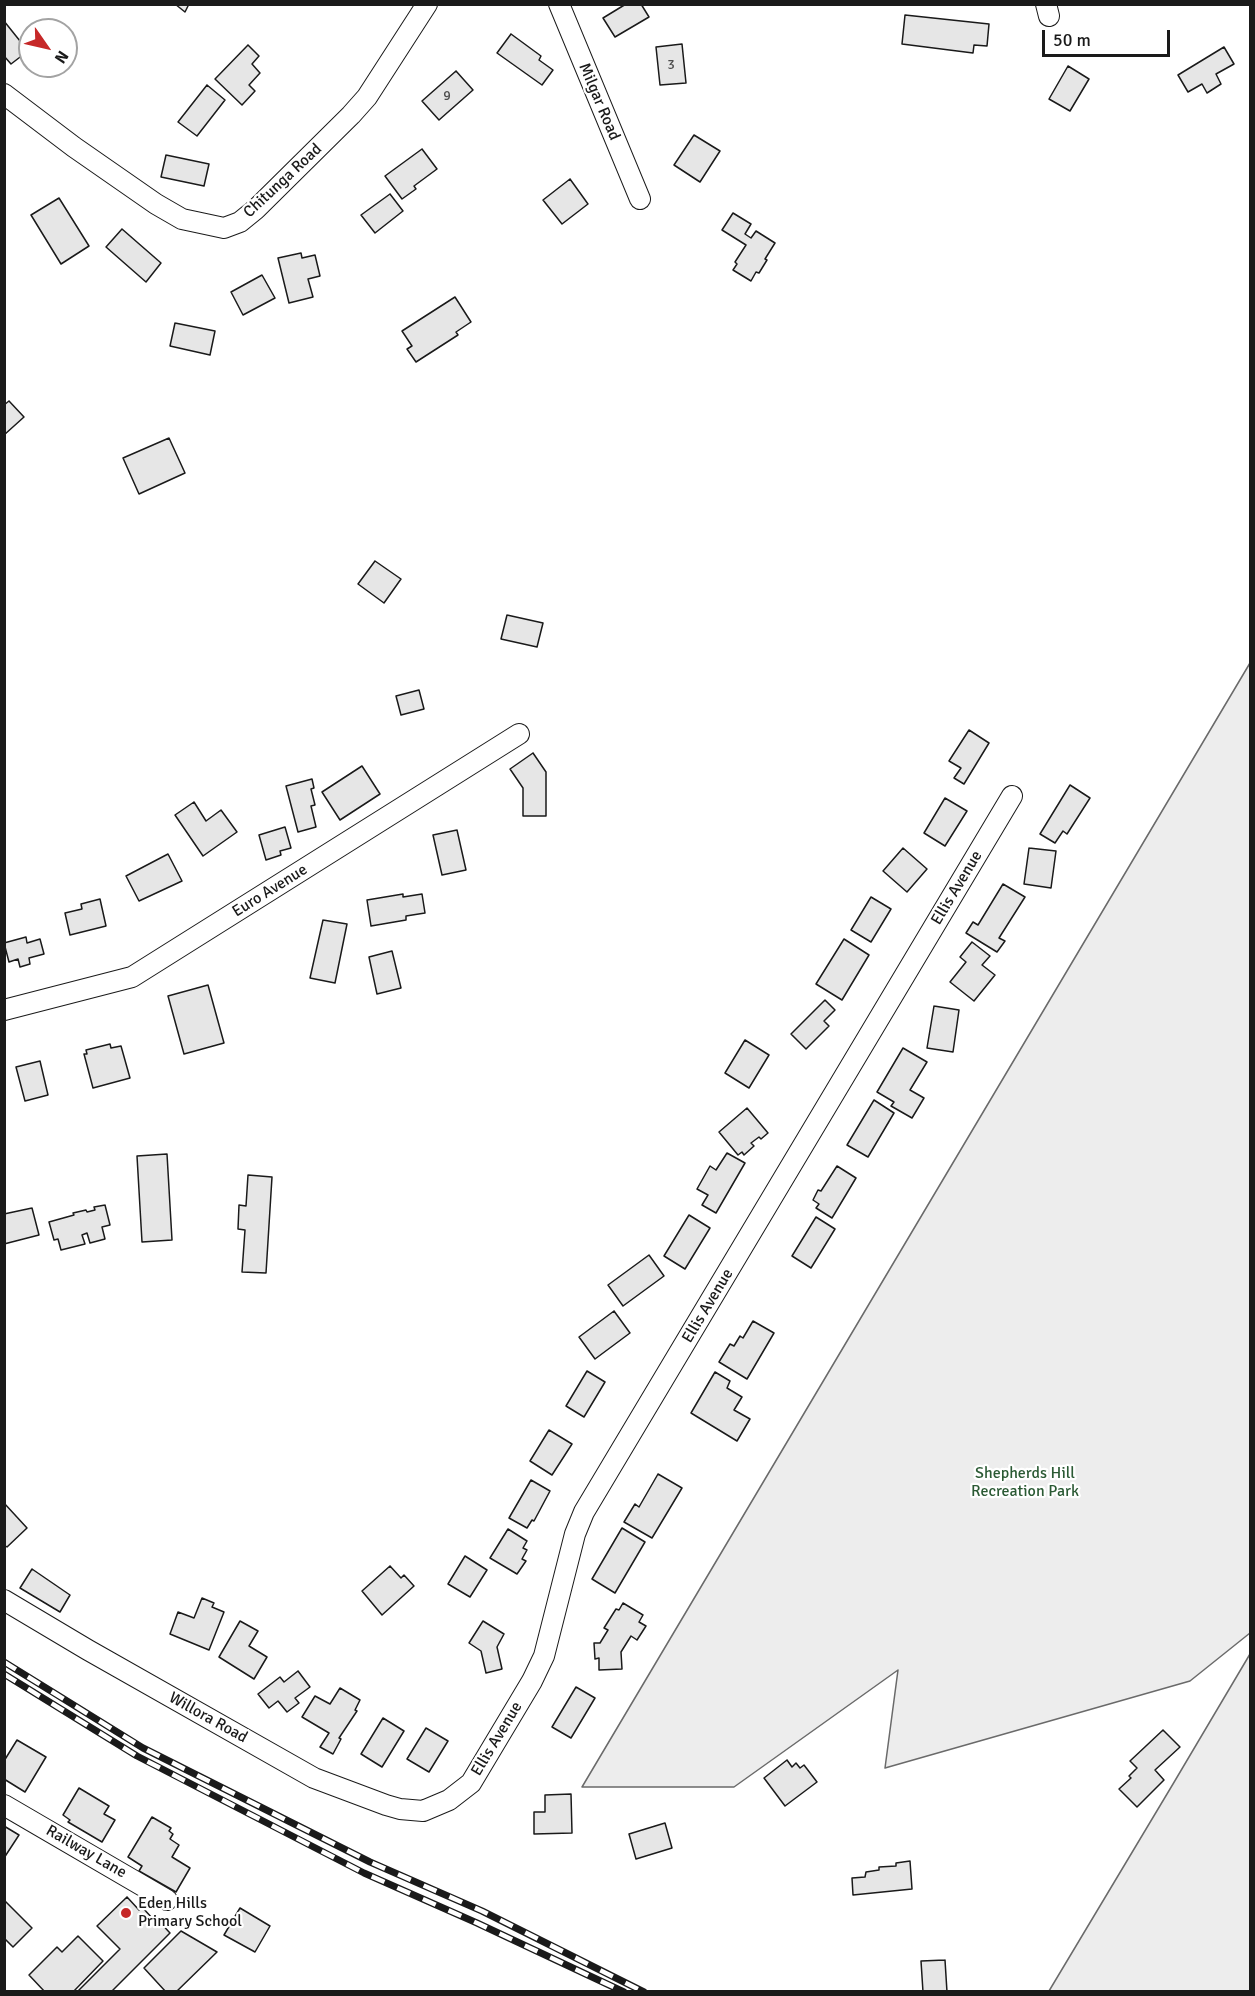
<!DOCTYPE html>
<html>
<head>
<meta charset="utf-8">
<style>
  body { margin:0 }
  #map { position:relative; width:1255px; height:1996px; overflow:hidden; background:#fff; font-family:Signika,sans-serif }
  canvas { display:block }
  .frame { position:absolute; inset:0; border:6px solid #1a1a1a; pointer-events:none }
  .north { position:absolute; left:18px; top:18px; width:60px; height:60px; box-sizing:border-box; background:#fff; border:2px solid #a3a3a3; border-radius:50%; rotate:124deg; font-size:16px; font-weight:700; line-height:24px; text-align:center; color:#1a1a1a }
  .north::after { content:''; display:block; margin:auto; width:21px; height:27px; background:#c62828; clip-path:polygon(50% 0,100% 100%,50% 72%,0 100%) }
  .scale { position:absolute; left:1042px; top:30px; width:128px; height:27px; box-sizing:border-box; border:3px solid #1a1a1a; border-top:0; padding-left:8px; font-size:18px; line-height:21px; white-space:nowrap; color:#1a1a1a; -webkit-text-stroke:4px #fff; paint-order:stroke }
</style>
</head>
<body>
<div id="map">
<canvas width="1255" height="1996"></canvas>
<div class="frame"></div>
<div class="north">N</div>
<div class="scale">50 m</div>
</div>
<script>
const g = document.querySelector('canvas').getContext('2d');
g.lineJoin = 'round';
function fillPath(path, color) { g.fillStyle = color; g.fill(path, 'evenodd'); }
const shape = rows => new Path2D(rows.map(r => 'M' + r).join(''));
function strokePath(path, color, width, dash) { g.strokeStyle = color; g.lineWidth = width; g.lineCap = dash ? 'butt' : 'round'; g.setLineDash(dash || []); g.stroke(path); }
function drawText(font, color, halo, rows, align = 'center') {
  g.font = font + ' Signika,sans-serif'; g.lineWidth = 4.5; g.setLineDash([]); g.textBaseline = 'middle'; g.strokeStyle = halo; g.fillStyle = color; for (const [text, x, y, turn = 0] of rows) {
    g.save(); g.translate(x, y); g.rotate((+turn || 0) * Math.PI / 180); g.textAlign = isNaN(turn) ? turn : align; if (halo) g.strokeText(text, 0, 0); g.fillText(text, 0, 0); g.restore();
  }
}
const green = shape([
  [1250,663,1250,1633,1190,1681,885,1768,898,1670,734,1787,582,1787,1250,663],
  [1250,1654,1250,1991,1049,1991,1173,1784,1250,1654]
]);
fillPath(green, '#ededed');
strokePath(green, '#6a6a6a', 1.5);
const building = shape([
  [175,4,189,4,185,12,175,4],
  [626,4,641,4,649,17,615,37,603,18,626,4],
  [905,15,989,24,987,46,974,45,973,53,902,44,905,15],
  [4,21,28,51,11,64,4,56,4,21],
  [511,34,541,56,539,60,553,70,542,85,497,53,511,34],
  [682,44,686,83,660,85,656,47,682,44],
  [248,45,259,56,252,64,260,73,249,85,255,91,242,105,215,79,248,45],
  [1224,47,1234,64,1216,74,1221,84,1207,93,1202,84,1188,92,1178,75,1224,47],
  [1068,66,1089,79,1070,111,1049,99,1068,66],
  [456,71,473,90,439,120,422,101,456,71],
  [207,85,225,100,197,136,178,122,207,85],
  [694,135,720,151,700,182,674,165,694,135],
  [422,149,437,169,414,186,416,189,402,199,385,176,422,149],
  [166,155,209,164,204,186,161,177,166,155],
  [570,179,588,204,562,224,543,200,570,179],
  [390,194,403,211,375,233,361,215,390,194],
  [59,198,89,246,61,264,31,215,59,198],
  [733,213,751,224,745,234,751,238,756,231,775,243,765,259,767,260,759,273,756,272,751,281,733,270,737,264,735,262,746,245,722,230,733,213],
  [122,229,161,263,146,282,106,247,122,229],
  [301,253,302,258,315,255,320,276,308,279,313,297,289,303,278,258,301,253],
  [262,275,275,298,243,315,231,292,262,275],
  [455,297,471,322,456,332,458,335,416,362,407,349,412,346,402,331,455,297],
  [175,323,215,331,210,355,170,346,175,323],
  [9,401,24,417,4,435,4,405,9,401],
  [169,438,185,473,139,494,123,458,169,438],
  [375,561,401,579,384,603,358,584,375,561],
  [507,615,543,623,537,647,501,639,507,615],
  [419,690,424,709,401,715,396,696,419,690],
  [969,730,989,743,964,784,954,778,961,768,949,761,969,730],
  [533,753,546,772,546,816,523,816,523,788,510,769,533,753],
  [362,766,380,794,340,820,322,792,362,766],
  [312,779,314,788,311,789,315,805,311,806,316,827,298,832,286,786,312,779],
  [1070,785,1090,798,1067,834,1063,831,1055,843,1040,834,1070,785],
  [945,798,967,811,945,846,924,833,945,798],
  [194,802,206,821,221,810,237,832,203,856,175,815,194,802],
  [285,827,291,848,280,851,281,855,266,860,259,835,285,827],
  [457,830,466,870,442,875,433,835,457,830],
  [903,848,927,869,907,892,883,871,903,848],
  [1029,848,1056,851,1051,888,1024,884,1029,848],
  [168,854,182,881,139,901,126,876,168,854],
  [1003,884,1025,897,999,938,1005,941,997,952,966,933,973,922,978,925,1003,884],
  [403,894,403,897,422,894,425,913,406,916,406,920,371,926,367,900,403,894],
  [871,897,891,909,871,942,851,930,871,897],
  [100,899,106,926,70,935,65,913,82,909,81,904,100,899],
  [323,920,347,924,335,983,310,978,323,920],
  [26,937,27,943,40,939,44,954,29,958,30,964,20,967,18,959,9,962,4,943,26,937],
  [844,939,869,955,842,1000,816,984,844,939],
  [972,942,990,956,982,965,995,975,974,1001,950,982,966,962,960,957,972,942],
  [392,951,401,988,377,994,369,957,392,951],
  [208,985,224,1043,184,1054,168,996,208,985],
  [825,1000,835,1010,824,1021,829,1026,806,1049,791,1034,825,1000],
  [934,1006,959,1010,953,1052,927,1048,934,1006],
  [745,1040,769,1055,749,1088,725,1073,745,1040],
  [110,1044,111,1048,121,1046,130,1078,93,1088,84,1054,87,1054,86,1050,110,1044],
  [903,1048,927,1062,910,1090,924,1098,912,1118,891,1106,894,1102,877,1092,903,1048],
  [40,1061,48,1095,25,1101,16,1067,40,1061],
  [874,1100,894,1113,868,1157,847,1145,874,1100],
  [747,1108,768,1133,761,1139,759,1137,751,1143,754,1146,744,1155,742,1152,738,1155,719,1132,747,1108],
  [727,1153,745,1163,716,1213,702,1205,708,1195,697,1189,710,1166,716,1170,727,1153],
  [167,1154,172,1240,142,1242,137,1156,167,1154],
  [837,1166,856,1178,832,1218,816,1208,819,1204,813,1200,818,1190,821,1191,837,1166],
  [248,1175,272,1177,266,1273,242,1272,245,1230,238,1229,239,1205,246,1206,248,1175],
  [105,1205,110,1225,102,1227,105,1239,90,1243,87,1233,82,1235,85,1244,61,1250,58,1239,54,1240,49,1222,74,1215,73,1213,86,1210,87,1212,95,1210,94,1207,105,1205],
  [32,1208,39,1235,4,1244,4,1214,32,1208],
  [689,1215,710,1228,685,1269,664,1256,689,1215],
  [816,1217,835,1229,811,1268,792,1256,816,1217],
  [649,1255,664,1276,623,1306,608,1285,649,1255],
  [614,1311,630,1333,595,1359,579,1337,614,1311],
  [753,1321,774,1333,747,1379,719,1362,730,1344,734,1346,740,1336,743,1338,753,1321],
  [587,1371,605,1382,584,1417,566,1406,587,1371],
  [715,1372,730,1381,727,1388,742,1397,734,1410,750,1419,737,1441,691,1413,715,1372],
  [549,1430,572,1444,552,1475,530,1461,549,1430],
  [658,1474,682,1488,652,1538,624,1522,635,1504,639,1507,658,1474],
  [531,1480,550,1491,534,1521,532,1520,527,1528,509,1518,531,1480],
  [4,1503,27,1528,7,1547,4,1545,4,1503],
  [622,1528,645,1542,615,1593,592,1579,622,1528],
  [508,1529,527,1541,523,1548,527,1550,522,1559,526,1561,517,1574,490,1558,508,1529],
  [465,1556,487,1570,470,1597,448,1584,465,1556],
  [390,1566,401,1578,404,1575,414,1586,382,1615,362,1591,390,1566],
  [32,1569,70,1595,60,1612,20,1588,32,1569],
  [202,1598,214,1603,212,1607,224,1612,209,1650,170,1634,178,1612,194,1618,202,1598],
  [623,1603,643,1615,639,1622,646,1626,637,1640,631,1636,621,1652,622,1669,599,1670,599,1658,595,1659,594,1643,600,1643,608,1630,604,1628,616,1609,619,1610,623,1603],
  [240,1621,258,1631,249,1646,267,1657,254,1679,219,1657,240,1621],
  [483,1621,504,1634,497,1647,502,1669,486,1673,481,1651,469,1643,483,1621],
  [298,1671,310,1687,295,1698,299,1703,287,1712,278,1701,269,1708,258,1694,280,1677,284,1682,298,1671],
  [576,1687,595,1698,571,1738,552,1727,576,1687],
  [340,1688,360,1700,355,1710,357,1711,339,1738,341,1739,333,1754,320,1747,329,1733,302,1717,315,1696,330,1704,340,1688],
  [383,1718,404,1731,382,1767,361,1754,383,1718],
  [426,1728,448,1741,429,1772,407,1759,426,1728],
  [1163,1730,1180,1747,1155,1770,1164,1780,1137,1807,1119,1789,1131,1778,1129,1776,1137,1768,1130,1761,1163,1730],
  [17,1740,46,1757,25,1792,4,1779,4,1761,17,1740],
  [787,1760,792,1767,796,1763,800,1768,804,1765,817,1782,785,1806,764,1778,787,1760],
  [79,1788,109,1806,104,1814,115,1820,102,1842,68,1822,70,1820,63,1815,79,1788],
  [571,1794,572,1833,534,1834,534,1812,545,1812,545,1795,571,1794],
  [152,1817,171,1828,169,1831,173,1834,170,1839,179,1845,172,1857,190,1868,176,1892,139,1871,142,1866,128,1857,152,1817],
  [665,1823,672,1848,636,1859,629,1834,665,1823],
  [4,1826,19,1835,4,1858,4,1826],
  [910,1861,912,1889,853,1895,852,1878,865,1877,866,1872,879,1870,879,1867,896,1866,896,1863,910,1861],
  [127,1897,139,1910,142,1907,153,1919,155,1917,170,1933,111,1992,77,1992,120,1949,97,1926,127,1897],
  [4,1900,32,1928,13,1947,4,1938,4,1900],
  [240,1908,270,1926,255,1952,224,1935,240,1908],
  [181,1931,217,1952,176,1992,166,1992,144,1968,181,1931],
  [78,1936,103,1961,73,1992,45,1992,29,1975,57,1947,62,1952,78,1936],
  [945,1960,947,1992,923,1992,921,1961,945,1960]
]);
fillPath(building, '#e6e6e6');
strokePath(building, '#1a1a1a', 1.5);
const minor = shape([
  [559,4,640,199],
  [1046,4,1049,16],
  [4,94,74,147,156,204,182,219,224,228,240,222,256,209,351,115,367,97,427,4],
  [4,1010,132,977,519,734],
  [4,1600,88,1650,314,1778,386,1805,400,1809,423,1811,449,1800,471,1783,532,1681,544,1656,575,1534,584,1512,1012,796],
  [4,1805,167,1900]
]);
strokePath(minor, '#1a1a1a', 22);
strokePath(minor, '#fff', 20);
const rail = shape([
  [4,1662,143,1748,370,1862,482,1911,644,1992],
  [4,1674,137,1756,364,1873,477,1923,624,1992]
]);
strokePath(rail, '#1a1a1a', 7);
strokePath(rail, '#fff', 4.5, [14]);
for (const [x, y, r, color] of [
  [126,1913,6,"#c62828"]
]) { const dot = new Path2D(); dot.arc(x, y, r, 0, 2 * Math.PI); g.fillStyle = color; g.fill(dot); strokePath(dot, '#fff', 2); }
drawText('14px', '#4d4d4d', null, [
  ["3",671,65],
  ["9",447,96]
]);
drawText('16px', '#1a1a1a', '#fff', [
  ["Milgar Road",599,102,67],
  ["Chitunga Road",283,181,-43],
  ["Ellis Avenue",957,888,-59],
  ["Euro Avenue",270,891,-32],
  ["Ellis Avenue",708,1306,-59],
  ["Willora Road",208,1718,29],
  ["Ellis Avenue",497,1739,-59],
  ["Railway Lane",86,1852,30]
]);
drawText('16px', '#2b5a34', '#fff', [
  ["Shepherds Hill",1025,1474],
  ["Recreation Park",1025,1492]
]);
drawText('16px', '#1a1a1a', '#fff', [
  ["Eden Hills",138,1904],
  ["Primary School",138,1922]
], 'left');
</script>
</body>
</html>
